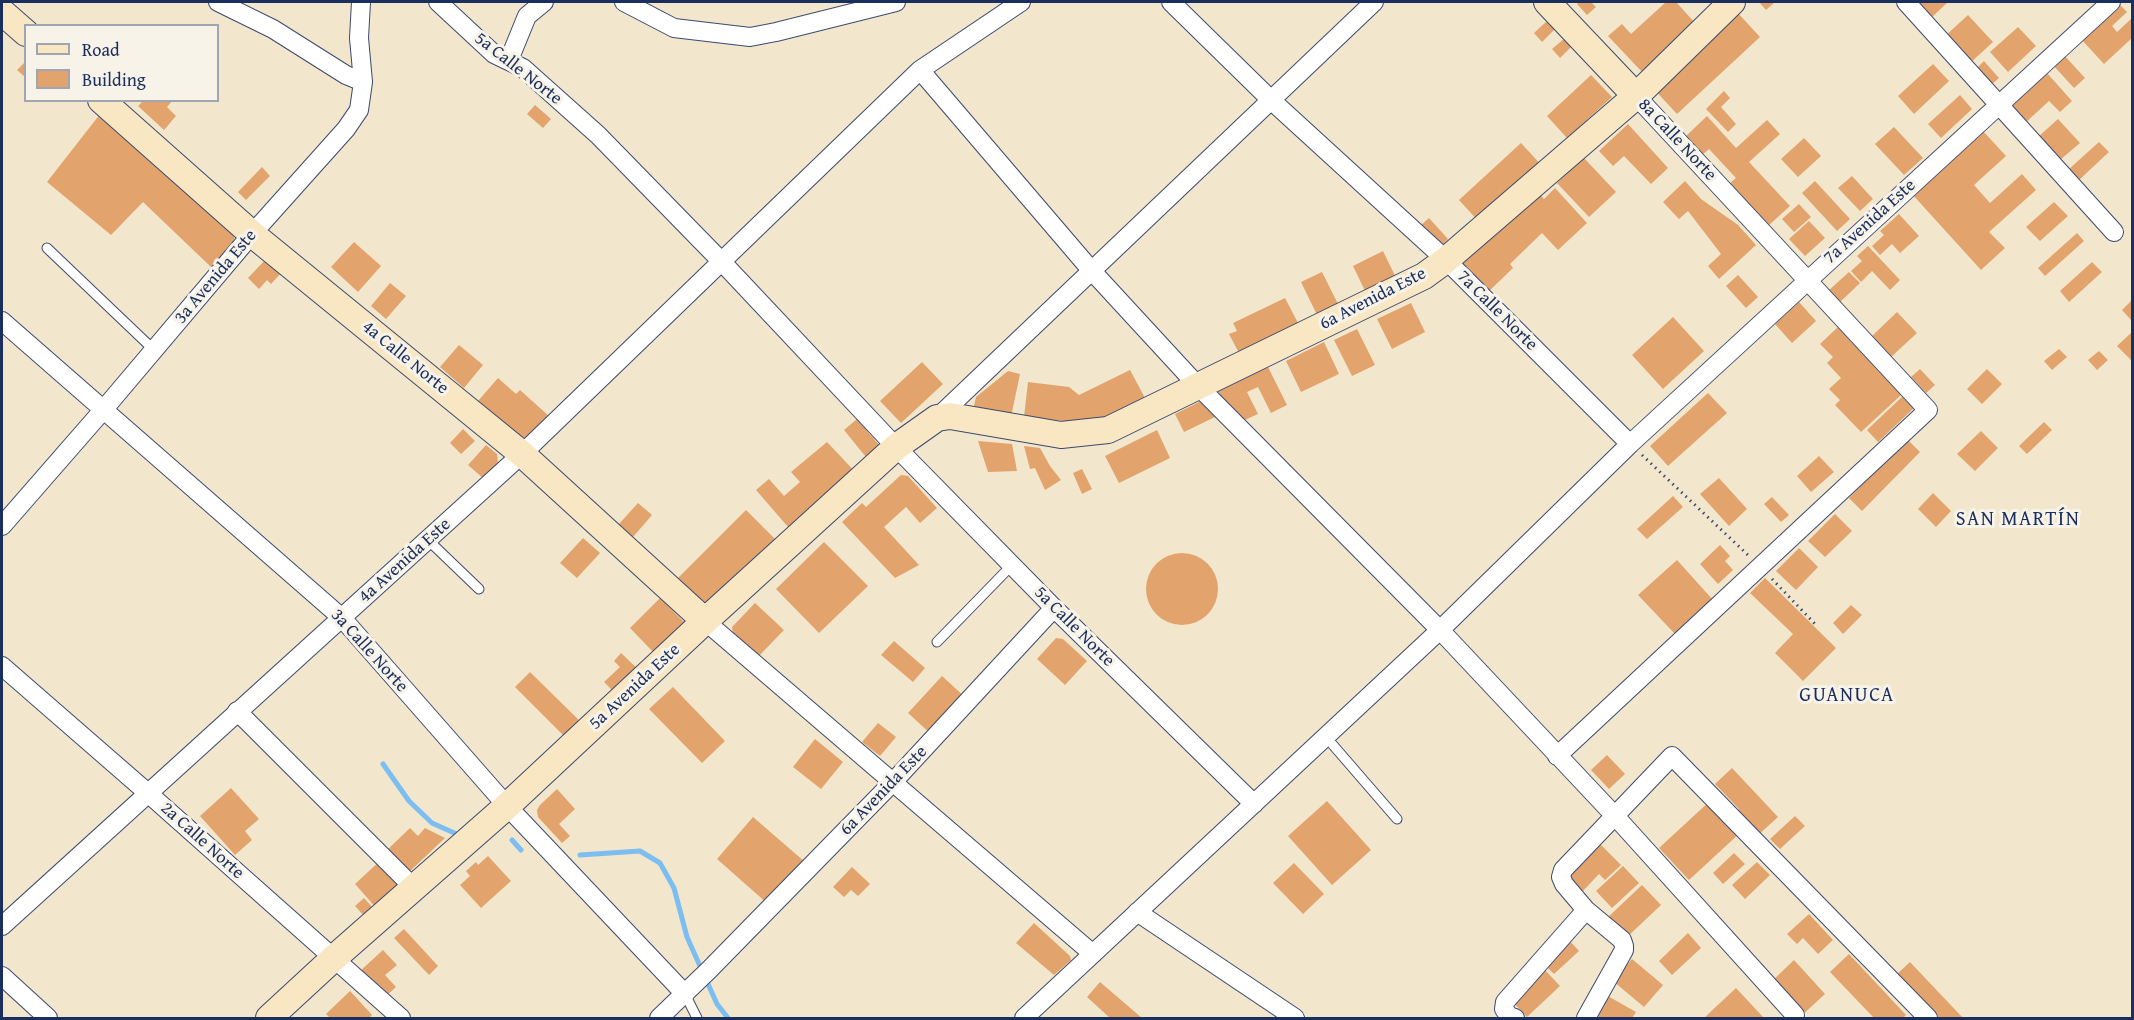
<!DOCTYPE html>
<html>
<head>
<meta charset="utf-8">
<style>
  body { margin:0 }
  #map { position:relative; width:2134px; height:1020px; overflow:hidden; background:#f2e6cd; font-family:"Gentium Book Plus",serif }
  canvas { display:block }
  .frame { position:absolute; inset:0; border:3px solid #1b2f5e; pointer-events:none }
  .legend { position:absolute; left:24px; top:24px; width:195px; height:78px; box-sizing:border-box; background:#f7f3e8; border:2px solid #9fa5b1; margin:0; padding:8px 10px; list-style:none; font-size:18px; color:#1b2f5e }
  .legend li { display:flex; align-items:center; gap:12px; height:30px }
  .legend b { width:30px; border:2px solid #9fa5b1 }
</style>
</head>
<body>
<div id="map">
<canvas width="2134" height="1020"></canvas>
<div class="frame"></div>
<ul class="legend">
<li><b style="height:8px;background:#f9e7c3"></b>Road</li>
<li><b style="height:16px;background:#e2a46c"></b>Building</li>
</ul>
</div>
<script>
const g = document.querySelector('canvas').getContext('2d');
g.lineJoin = 'round';
const shape = rows => new Path2D(rows.map(r => 'M' + r).join(''));
function strokePath(path, color, width, dash) { g.strokeStyle = color; g.lineWidth = width; g.lineCap = dash ? 'butt' : 'round'; g.setLineDash(dash || []); g.stroke(path); }
function fillPath(path, color) { g.fillStyle = color; g.fill(path, 'evenodd'); }
function drawText(font, color, halo, rows, align = 'center') {
  g.font = font + ' "Gentium Book Plus",serif'; g.lineWidth = 6; g.setLineDash([]); g.textBaseline = 'middle'; g.strokeStyle = halo; g.fillStyle = color; for (const [text, x, y, turn = 0] of rows) {
    g.save(); g.translate(x, y); g.rotate((+turn || 0) * Math.PI / 180); g.textAlign = isNaN(turn) ? turn : align; if (halo) g.strokeText(text, 0, 0); g.fillText(text, 0, 0); g.restore();
  }
}
strokePath(shape([
  [383,764,409,801,432,823,461,836],
  [512,840,521,850],
  [580,855,640,851,660,863,674,888,687,937,717,1004,728,1018]
]), '#7cbef1', 5);
fillPath(shape([
  [1579,2,1591,2,1596,7,1587,15,1577,4],
  [1666,2,1676,2,1696,24,1643,73,1608,36,1622,24,1631,34],
  [1759,2,1775,2,1766,10],
  [1916,2,1948,2,1931,18],
  [2119,4,2127,12,2112,26,2117,32,2131,19,2132,38,2104,64,2081,39],
  [1737,12,1760,37,1677,114,1651,86],
  [1968,15,1993,42,1968,65,1943,38],
  [1547,21,1555,29,1542,42,1534,33],
  [2018,27,2036,46,2008,72,1990,52],
  [1565,38,1572,46,1560,58,1552,49],
  [2063,54,2085,78,2074,88,2052,64],
  [26,61,26,78,17,70],
  [1984,61,1999,78,1990,86,1976,69],
  [1933,64,1949,81,1914,114,1898,96],
  [2047,73,2072,101,2060,112,2049,101,2024,124,2009,107],
  [1591,75,1612,97,1567,138,1547,116],
  [1724,91,1730,98,1721,107,1736,124,1728,132,1706,109],
  [1960,95,1972,109,1941,138,1928,124],
  [144,100,173,100,167,107,176,116,164,130,138,106],
  [535,105,551,119,543,128,527,114],
  [104,109,235,233,233,245,211,267,143,202,111,235,47,182],
  [1707,116,1736,148,1767,120,1780,134,1749,162,1790,206,1768,226,1729,184,1736,178,1709,149,1701,156,1684,138],
  [2058,119,2080,143,2060,160,2038,137],
  [1628,124,1668,168,1651,184,1624,156,1613,166,1599,151],
  [1894,127,1923,158,1904,175,1875,144],
  [1982,130,2006,156,1974,185,1990,203,2022,174,2036,190,1989,232,2005,248,1981,270,1912,194],
  [1804,138,1821,156,1798,177,1781,159],
  [2099,142,2109,152,2079,180,2069,169],
  [1521,143,1543,167,1481,224,1459,200],
  [1584,158,1616,192,1589,217,1557,183],
  [262,167,270,176,246,200,238,192],
  [1852,176,1873,199,1860,211,1838,188],
  [1685,181,1701,199,1738,225,1756,245,1719,279,1708,266,1721,254,1688,211,1679,219,1663,202],
  [1815,181,1850,219,1837,231,1802,193],
  [1555,188,1587,223,1558,250,1542,233,1510,264,1513,268,1486,294,1460,266,1540,194,1544,199],
  [2054,202,2068,216,2040,241,2026,227],
  [1799,204,1811,217,1794,232,1782,219],
  [1899,214,1919,236,1900,253,1892,244,1880,255,1872,246,1884,235,1880,231],
  [1429,218,1448,239,1440,247,1420,226],
  [1809,221,1825,238,1805,256,1789,239],
  [2077,233,2084,241,2045,276,2038,268],
  [354,242,381,266,358,292,331,267],
  [1868,246,1900,280,1890,290,1872,271,1861,282,1851,271,1862,261,1857,256],
  [1383,251,1398,282,1368,297,1353,266],
  [266,259,283,271,271,284,267,280,259,289,248,278],
  [2092,262,2102,272,2069,302,2060,291],
  [1322,272,1339,306,1318,317,1301,282],
  [1849,272,1860,283,1839,303,1828,291],
  [1738,275,1758,297,1746,308,1726,286],
  [390,283,406,296,386,319,371,306],
  [1285,298,1299,325,1240,355,1229,334,1237,331,1233,323],
  [2132,300,2132,321,2122,310],
  [1799,302,1816,321,1792,343,1775,324],
  [1411,303,1425,332,1392,349,1377,319],
  [1897,312,1917,333,1890,358,1871,337],
  [1673,317,1704,351,1663,389,1632,355],
  [1838,327,1901,395,1861,432,1835,405,1840,400,1829,389,1841,378,1827,363,1833,357,1820,344],
  [1357,329,1375,365,1352,376,1334,340],
  [2132,332,2132,358,2131,360,2117,346],
  [1324,342,1339,374,1301,392,1286,361],
  [459,345,483,365,464,388,440,367],
  [2059,349,2067,357,2052,370,2044,361],
  [2099,351,2108,360,2097,370,2088,360],
  [922,362,943,384,901,423,880,401],
  [1268,367,1287,405,1271,413,1258,387,1247,392,1258,414,1236,424,1218,391],
  [1920,369,1935,385,1926,393,1911,377],
  [1987,369,2002,384,1982,404,1967,389],
  [1130,370,1145,398,1094,424,1024,417,1028,382,1069,387,1079,395],
  [1008,371,1020,374,1011,417,973,410,976,397],
  [498,378,516,394,520,390,550,417,530,439,518,436,478,401],
  [1708,393,1727,413,1668,466,1650,446],
  [1903,396,1914,408,1878,442,1867,430],
  [1205,399,1215,417,1184,432,1175,414],
  [857,419,880,446,870,462,844,430],
  [2044,422,2052,430,2027,454,2019,446],
  [463,429,475,441,461,454,450,443],
  [1157,430,1170,458,1119,483,1105,456],
  [1981,431,1998,448,1975,471,1957,454],
  [1907,439,1920,452,1862,511,1849,498],
  [978,441,1012,444,1017,471,988,472],
  [827,442,860,477,795,535,756,490,769,479,784,496,800,482,791,472],
  [486,445,497,454,498,464,484,479,468,465],
  [1024,446,1040,448,1050,466,1061,480,1045,490,1035,468,1030,469],
  [1819,456,1834,472,1811,492,1797,476],
  [1082,469,1092,489,1082,494,1073,473],
  [901,475,908,476,937,508,920,523,906,507,884,527,919,565,895,578,842,522,862,503,866,507],
  [1719,478,1747,509,1729,526,1700,494],
  [1933,493,1951,511,1936,527,1918,509],
  [1673,496,1683,507,1647,539,1637,529],
  [1772,497,1789,515,1781,522,1764,504],
  [638,503,652,515,633,537,619,524],
  [746,510,779,543,705,604,678,578],
  [1835,514,1852,531,1825,557,1808,541],
  [583,538,600,553,577,578,560,563],
  [824,542,868,586,819,633,776,589],
  [1720,545,1730,556,1725,561,1733,570,1718,584,1700,564],
  [1799,548,1818,567,1796,590,1776,571],
  '1146 589a36 36 0 1 1 72 0a36 36 0 1 1-72 0Z',
  [1677,560,1713,600,1675,634,1638,595],
  [1765,578,1836,648,1803,681,1775,653,1793,634,1750,593],
  [660,598,684,622,684,633,658,657,630,628],
  [755,603,784,630,757,658,733,635,732,627],
  [1851,605,1862,615,1843,634,1833,623],
  [1056,638,1063,639,1087,661,1065,685,1037,659],
  [894,641,925,668,913,682,881,655],
  [621,653,642,673,619,697,604,682,620,667,614,661],
  [530,672,588,729,573,745,515,687],
  [942,676,966,698,932,735,908,713],
  [673,687,725,741,702,763,649,709],
  [878,723,896,737,880,756,862,742],
  [815,739,843,762,821,789,793,767],
  [1607,755,1625,774,1609,789,1591,770],
  [1732,768,1778,817,1756,837,1734,814,1739,809,1715,784],
  [231,788,259,819,245,831,252,840,235,855,200,816],
  [557,789,575,809,559,824,570,836,562,843,538,817,537,810,540,805],
  [1711,800,1741,832,1689,880,1659,848],
  [1327,801,1371,850,1332,885,1288,836],
  [1795,816,1805,826,1780,849,1770,839],
  [753,817,805,862,768,904,717,859],
  [410,828,418,836,425,828,445,838,408,873,386,851],
  [1600,844,1621,865,1605,880,1599,874,1582,892,1567,877],
  [1734,853,1745,864,1723,884,1713,873],
  [488,856,511,881,481,908,460,885,470,876,466,871,476,862,478,865],
  [382,859,405,884,377,909,355,884],
  [1757,862,1770,875,1745,899,1732,885],
  [1294,863,1324,894,1303,914,1273,883],
  [1623,866,1639,883,1612,908,1596,891],
  [852,867,870,884,858,896,851,890,844,897,833,887],
  [1642,885,1661,905,1625,939,1606,919],
  [364,898,375,910,366,918,355,906],
  [1809,914,1833,940,1818,954,1803,938,1797,944,1787,934],
  [1034,923,1070,956,1071,960,1054,975,1016,943],
  [404,929,438,966,429,975,394,938],
  [1688,933,1701,948,1672,975,1659,961],
  [1567,938,1579,951,1554,974,1541,961],
  [383,950,397,965,385,975,396,987,384,998,360,971],
  [1849,954,1906,1015,1903,1018,1874,1018,1830,972],
  [1632,959,1663,985,1644,1007,1613,981],
  [1794,960,1825,994,1800,1017,1769,984],
  [1910,962,1963,1018,1935,1018,1895,976],
  [1544,969,1560,986,1527,1017,1511,1000],
  [1100,982,1142,1018,1110,1018,1087,997],
  [1736,988,1764,1018,1704,1018],
  [350,991,372,1015,369,1018,330,1018,326,1014],
  [1606,995,1636,1012,1632,1018,1593,1018]
]), '#e2a46c');
const lane = shape([
  [47,248,154,350],
  [428,540,479,589],
  [937,642,1012,565],
  [1326,737,1397,819],
  [685,994,697,1018]
]);
const street = shape([
  [218,2,273,29,346,75,363,82],
  [438,2,494,54,523,68,598,135,721,261,896,447,1054,608,1254,804],
  [624,2,674,28,750,37,776,32,896,2],
  [1171,2,1271,100,1446,260,1630,444],
  [1906,2,2114,232],
  [509,60,527,16,544,2],
  [920,70,1091,270,1197,385,1440,630,1615,816,1795,1015],
  [2,321,342,618,507,806,685,994],
  [937,418,1374,2],
  [2,526,104,409,252,234,346,129,359,110,363,82,359,38,361,2],
  [705,621,1093,954],
  [2,666,149,794,401,1018],
  [237,711,414,888],
  [1557,756,1928,410,1636,96],
  [1137,912,1295,1018],
  [2,926,522,454,920,70,1021,2],
  [2,976,48,1018],
  [659,1018,709,970,894,781,1054,608],
  [1024,1018,1440,630,1630,444,2111,2],
  [1515,1018,1509,1016,1504,1009,1505,1002,1586,910],
  [1586,1018,1624,950,1624,946,1622,940,1586,910,1564,884,1561,877,1563,870,1672,756,1928,1018]
]);
const secondary = shape([
  [1547,2,1636,96],
  [2,12,26,33],
  [101,100,252,234,522,454,705,621],
  [269,1018,334,958,507,806,705,621,896,447,937,418,950,416,1061,435,1108,430,1424,276,1446,260,1636,96,1732,2]
]);
strokePath(lane, '#3b4a6f', 11);
strokePath(street, '#3b4a6f', 20);
strokePath(secondary, '#3b4a6f', 28);
strokePath(shape([
  [1642,455,1749,556],
  [1772,579,1817,626]
]), '#3b4a6f', 3, [1.5, 4.5]);
strokePath(lane, '#fff', 9);
strokePath(street, '#fff', 18);
strokePath(secondary, '#f9e7c3', 26);
drawText('18px', '#1b2f5e', '#f7f3e8', [
  ["5a Calle Norte",518,69,38],
  ["8a Calle Norte",1677,140,47],
  ["7a Avenida Este",1870,222,-42],
  ["3a Avenida Este",216,277,-50],
  ["6a Avenida Este",1373,299,-27],
  ["7a Calle Norte",1497,311,45],
  ["4a Calle Norte",405,358,39],
  ["4a Avenida Este",405,561,-42],
  ["5a Calle Norte",1074,627,45],
  ["3a Calle Norte",369,651,48],
  ["5a Avenida Este",635,687,-43],
  ["6a Avenida Este",884,791,-46],
  ["2a Calle Norte",202,841,42]
]);
g.letterSpacing = '1.5px';
drawText('20px', '#1b2f5e', '#f7f3e8', [
  ["SAN MARTÍN",2018,520],
  ["GUANUCA",1847,696]
]);
g.letterSpacing = '0px';
</script>
</body>
</html>
